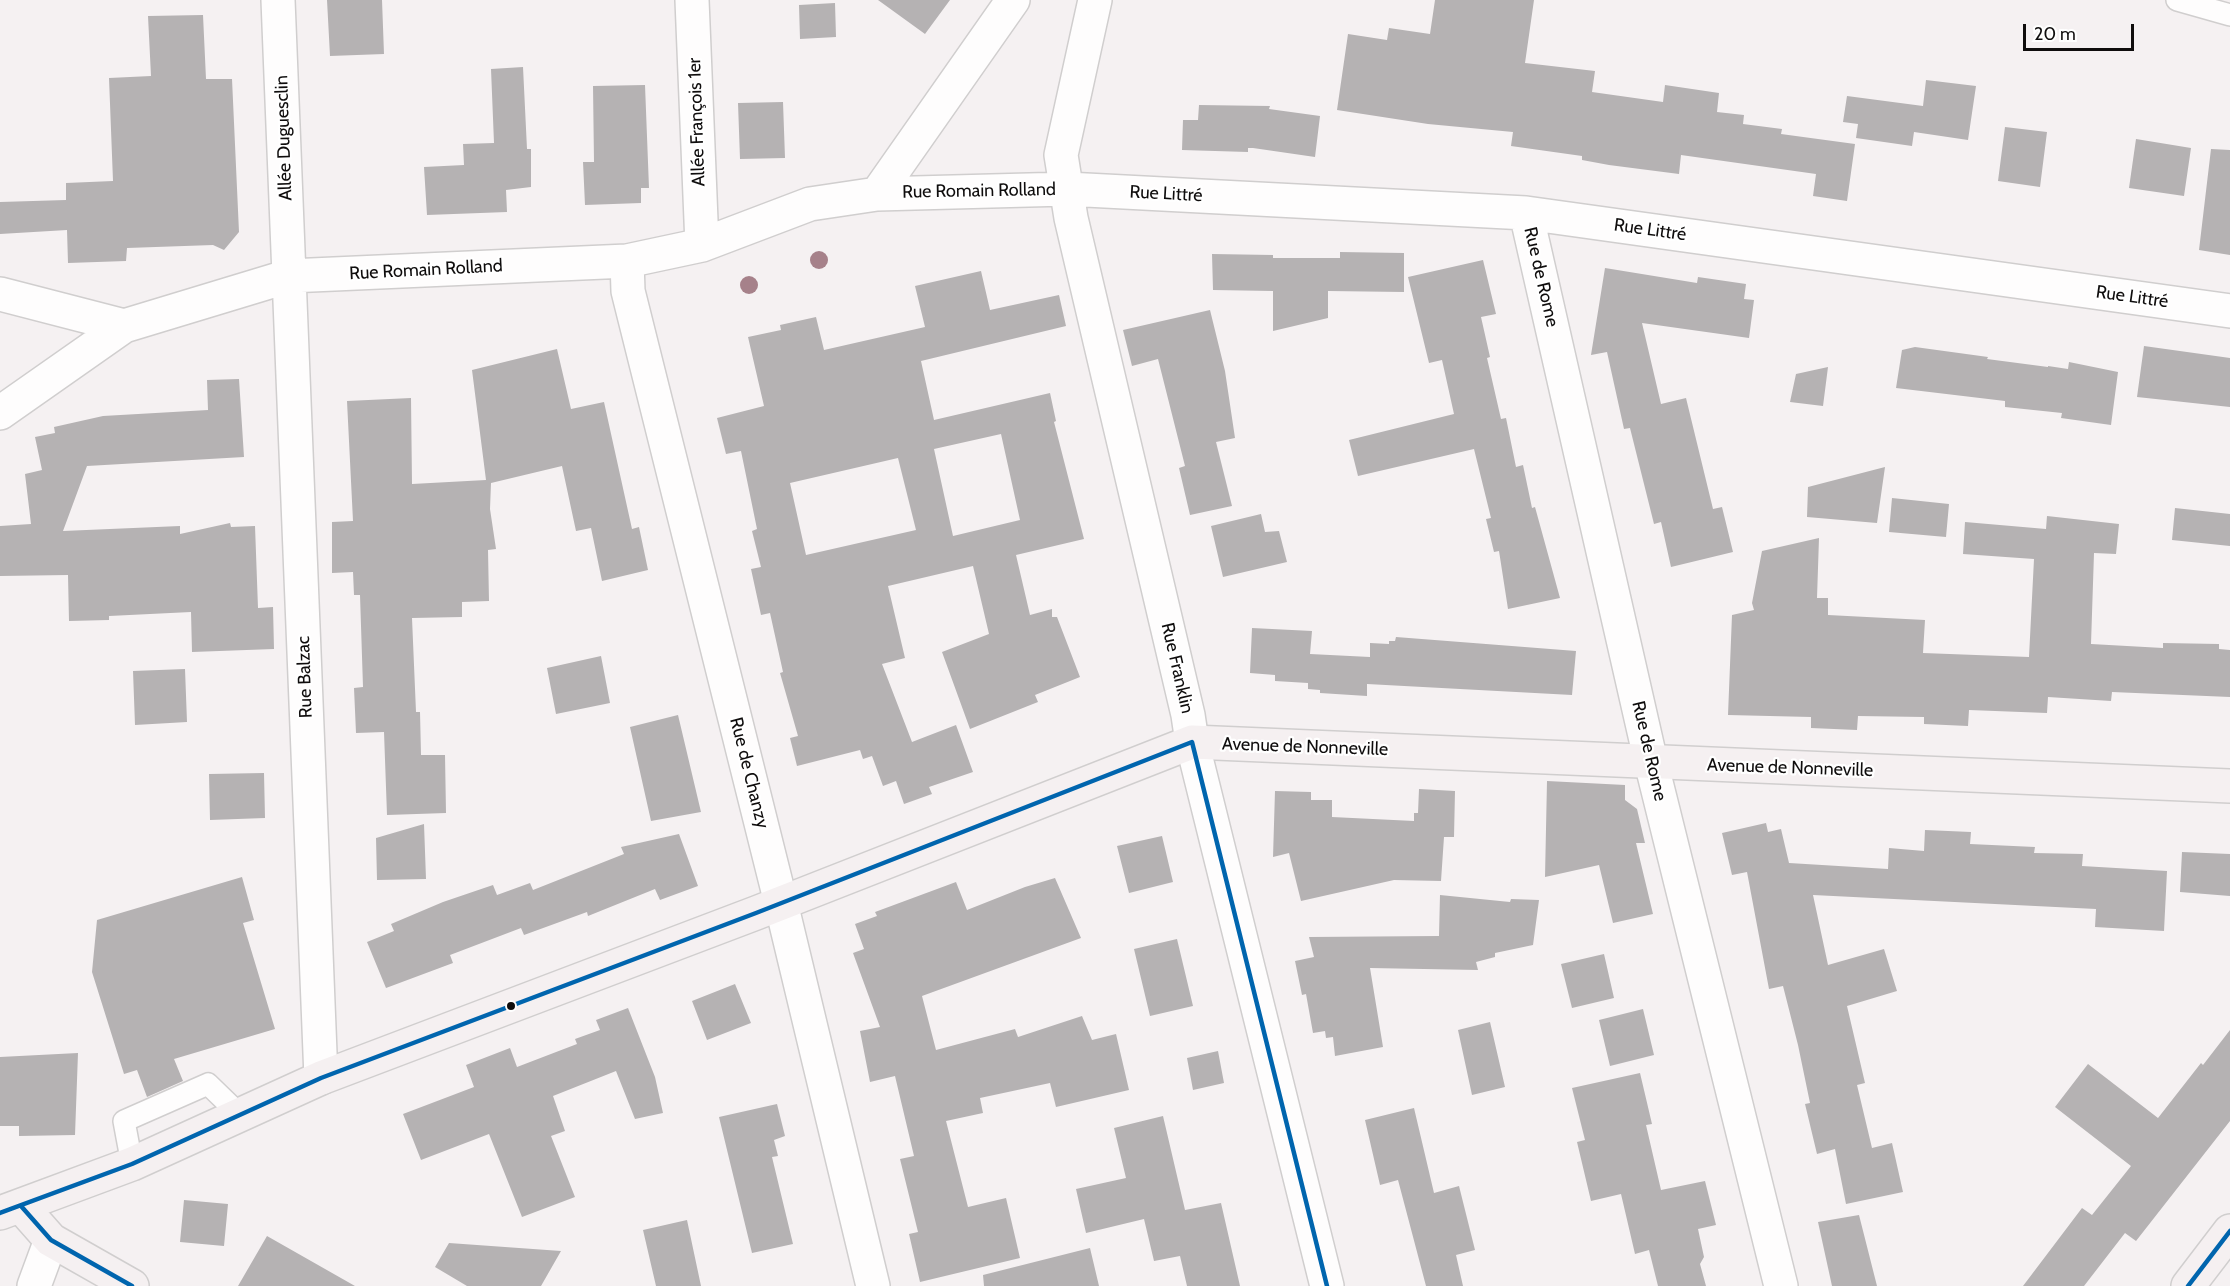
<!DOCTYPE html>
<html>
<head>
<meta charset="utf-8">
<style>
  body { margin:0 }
  #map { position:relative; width:2230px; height:1286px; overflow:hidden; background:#f5f1f2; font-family:Cabin,sans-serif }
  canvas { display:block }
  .scale { position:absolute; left:2023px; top:24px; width:111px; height:27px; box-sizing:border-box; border:3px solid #0f0d0d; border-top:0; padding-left:8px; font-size:18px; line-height:21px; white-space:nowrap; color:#0f0d0d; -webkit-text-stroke:4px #fff; paint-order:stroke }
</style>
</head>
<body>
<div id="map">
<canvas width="2230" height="1286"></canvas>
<div class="scale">20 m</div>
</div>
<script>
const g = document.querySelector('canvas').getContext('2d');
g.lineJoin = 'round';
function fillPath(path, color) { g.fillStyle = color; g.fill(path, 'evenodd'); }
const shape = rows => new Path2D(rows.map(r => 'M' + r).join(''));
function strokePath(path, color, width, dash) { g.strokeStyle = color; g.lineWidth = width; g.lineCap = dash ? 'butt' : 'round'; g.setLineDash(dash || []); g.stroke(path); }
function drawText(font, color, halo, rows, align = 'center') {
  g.font = font + ' Cabin,sans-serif'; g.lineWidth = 4.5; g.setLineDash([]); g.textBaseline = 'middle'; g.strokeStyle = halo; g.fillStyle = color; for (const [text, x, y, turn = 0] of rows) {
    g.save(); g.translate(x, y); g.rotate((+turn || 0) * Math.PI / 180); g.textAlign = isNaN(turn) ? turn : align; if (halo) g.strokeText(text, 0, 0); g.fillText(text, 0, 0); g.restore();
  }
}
fillPath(shape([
  [327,0,382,0,384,54,330,56],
  [878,0,950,0,925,34],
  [1435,0,1534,0,1525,63,1595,71,1592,92,1663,102,1665,85,1719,93,1717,112,1744,115,1743,124,1782,129,1781,134,1855,144,1847,201,1813,196,1816,174,1681,155,1679,174,1609,165,1582,160,1582,156,1511,146,1513,132,1428,124,1337,110,1348,34,1387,40,1389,28,1430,34],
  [835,3,836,37,800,39,799,5],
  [203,15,206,79,232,79,239,232,224,250,213,245,127,248,126,261,68,263,67,230,0,234,0,202,66,200,66,183,113,181,109,78,151,76,148,16],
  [523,67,527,149,531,149,531,187,506,190,507,212,427,215,424,167,464,165,463,144,494,143,491,69],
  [1926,80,1976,86,1968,140,1914,132,1912,146,1856,138,1858,124,1843,122,1847,96,1923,106],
  [645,85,649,188,641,188,641,203,585,205,583,162,594,162,593,86],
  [783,102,785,158,740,159,738,103],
  [1199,105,1270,106,1269,109,1320,116,1315,157,1253,148,1248,148,1248,152,1182,150,1183,120,1198,120],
  [2005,127,2047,132,2040,187,1998,181],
  [2136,139,2191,148,2184,196,2129,188],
  [2211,149,2230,150,2230,255,2199,250],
  [1340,252,1404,253,1404,292,1328,291,1328,318,1273,331,1273,291,1213,290,1212,254,1273,255,1273,258,1340,258],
  [1483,260,1496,314,1481,317,1490,357,1487,358,1501,419,1506,418,1516,467,1523,465,1532,508,1535,507,1560,598,1508,609,1499,551,1494,552,1486,519,1491,518,1474,449,1358,476,1349,440,1454,414,1442,360,1429,363,1408,277],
  [1605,268,1697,283,1698,277,1746,284,1744,299,1754,300,1749,338,1642,323,1661,404,1686,398,1713,509,1722,507,1733,552,1671,567,1661,522,1654,524,1630,428,1624,429,1607,352,1591,355],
  [981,271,990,310,1059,295,1066,326,921,361,934,420,1050,393,1056,421,1054,422,1084,539,1016,555,1030,615,1052,609,1052,617,1057,617,1080,677,1035,695,1038,702,970,729,942,652,989,634,973,566,888,586,905,658,882,664,912,742,956,725,973,772,929,787,932,794,904,804,896,781,883,786,872,756,863,759,860,750,797,766,790,738,798,736,780,673,783,672,770,613,761,615,751,569,761,567,752,531,757,529,741,451,726,454,717,418,764,406,748,337,781,330,780,325,816,317,824,350,925,327,915,286],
  [1001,434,1020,520,953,536,934,449],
  [898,458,916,530,806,555,790,483],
  [1210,310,1225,371,1235,438,1216,442,1232,506,1190,515,1179,468,1185,466,1158,359,1132,366,1123,330],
  [2144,346,2230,358,2230,407,2137,397],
  [1915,347,1988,357,1987,359,2048,367,2048,366,2068,369,2069,362,2118,372,2111,425,2061,418,2062,413,2005,407,2005,401,1896,388,1902,350],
  [557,349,571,409,604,402,632,529,639,527,648,570,602,581,591,528,576,531,562,466,491,483,490,509,496,549,488,550,489,601,462,602,462,617,412,618,416,712,420,712,421,755,445,755,446,813,387,815,384,732,356,733,354,688,363,687,360,595,354,595,353,572,332,573,332,522,353,521,347,401,411,398,412,484,486,480,472,370],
  [1828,367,1823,406,1790,402,1796,374],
  [239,379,244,457,87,466,63,531,180,526,180,534,230,523,231,527,255,526,258,608,273,607,274,649,192,652,191,612,109,616,109,620,69,621,68,575,0,576,0,526,31,524,25,474,42,470,35,437,55,433,54,427,103,416,208,410,207,380],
  [1885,467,1877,523,1807,517,1808,487],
  [1892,498,1949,504,1946,537,1889,532],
  [2175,508,2230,514,2230,546,2172,540],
  [1261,514,1265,532,1279,531,1287,562,1223,577,1211,526],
  [2047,516,2119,524,2116,554,2094,553,2091,644,2163,648,2163,643,2219,644,2219,649,2230,650,2230,697,2112,692,2111,701,2048,697,2047,713,1969,710,1968,726,1924,724,1924,717,1858,716,1857,730,1811,728,1811,717,1728,715,1732,615,1754,610,1752,603,1762,551,1819,538,1817,598,1828,598,1828,615,1925,620,1923,653,2029,657,2034,559,1963,554,1965,522,2046,529],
  [1252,628,1312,631,1310,654,1370,657,1370,643,1389,644,1389,641,1395,641,1396,637,1576,651,1572,695,1367,684,1367,696,1320,693,1320,690,1308,689,1308,683,1275,681,1275,675,1250,673],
  [601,656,610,703,556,714,547,668],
  [185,669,187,722,135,725,133,671],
  [678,715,701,812,651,821,630,727],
  [264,773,265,818,210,820,209,774],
  [1547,781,1625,785,1625,800,1637,809,1645,843,1636,843,1653,914,1613,923,1599,865,1545,877],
  [1419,789,1455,791,1454,837,1444,837,1441,881,1394,880,1301,901,1289,853,1273,857,1275,791,1311,792,1311,800,1332,800,1332,817,1414,821,1414,813,1418,813],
  [1766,823,1768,832,1781,829,1789,863,1888,869,1889,848,1924,851,1925,830,1971,832,1970,844,2035,847,2034,853,2083,854,2082,866,2167,871,2164,931,2095,927,2096,909,1813,895,1828,965,1884,949,1897,991,1847,1006,1865,1083,1857,1085,1872,1148,1892,1143,1903,1192,1846,1204,1835,1149,1817,1154,1805,1104,1810,1103,1798,1045,1783,986,1769,989,1747,872,1732,875,1722,833],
  [424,824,426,879,377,880,376,838],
  [679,834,698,886,660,900,655,889,588,916,587,912,524,935,521,928,450,955,453,963,386,988,367,942,394,931,391,924,443,902,493,885,497,895,530,883,533,890,624,854,621,847],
  [1162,836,1173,882,1129,893,1117,846],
  [2182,852,2230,854,2230,896,2180,892],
  [242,877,254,920,243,923,275,1029,174,1059,183,1081,147,1097,137,1070,124,1074,92,972,97,920],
  [1055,878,1081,938,922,996,936,1050,1015,1029,1018,1037,1082,1016,1092,1040,1116,1034,1129,1090,1056,1107,1050,1083,980,1098,983,1113,946,1121,968,1207,1006,1198,1020,1258,920,1282,909,1234,918,1232,900,1159,914,1156,895,1076,870,1082,860,1031,880,1027,853,953,864,949,855,924,877,916,875,912,956,882,967,910,1025,887],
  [1440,895,1510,902,1511,899,1539,900,1533,945,1495,953,1495,957,1476,962,1478,970,1370,968,1383,1047,1335,1056,1333,1037,1326,1038,1325,1031,1313,1033,1306,994,1302,995,1295,961,1314,957,1309,937,1439,936],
  [1177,939,1193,1006,1150,1016,1134,949],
  [1604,954,1614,998,1572,1008,1561,964],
  [735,984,751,1023,707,1040,692,1001],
  [628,1008,655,1077,663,1113,635,1119,616,1071,553,1096,565,1131,551,1136,575,1197,522,1217,489,1134,421,1160,403,1114,474,1087,466,1065,510,1048,517,1067,577,1044,575,1039,600,1030,596,1020],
  [1643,1009,1654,1055,1610,1066,1599,1020],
  [1490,1022,1505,1087,1472,1095,1458,1030],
  [2230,1030,2230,1121,2136,1241,2125,1233,2084,1286,2023,1286,2082,1208,2092,1215,2131,1166,2055,1107,2088,1064,2158,1118,2201,1063,2203,1065],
  [1218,1051,1224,1083,1193,1090,1187,1058],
  [78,1053,75,1135,19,1136,19,1126,0,1126,0,1057],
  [1640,1073,1652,1124,1646,1125,1661,1190,1705,1181,1716,1225,1698,1229,1704,1257,1700,1264,1706,1286,1658,1286,1649,1250,1635,1254,1621,1194,1591,1201,1577,1142,1585,1140,1572,1088],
  [777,1104,785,1136,774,1140,778,1156,772,1157,793,1244,752,1253,719,1117],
  [1414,1108,1434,1193,1459,1186,1475,1250,1456,1255,1463,1286,1426,1286,1398,1180,1380,1185,1365,1120],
  [1163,1116,1185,1210,1221,1203,1240,1286,1187,1286,1180,1256,1154,1261,1144,1219,1086,1233,1076,1189,1126,1178,1114,1128],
  [184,1200,228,1204,224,1246,180,1242],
  [1859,1215,1877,1286,1832,1286,1818,1222],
  [687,1220,701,1286,656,1286,643,1230],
  [267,1236,355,1286,238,1286],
  [449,1243,561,1251,541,1286,467,1286,435,1267],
  [1090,1248,1099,1286,984,1286,983,1275]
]), '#b5b2b3');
const lane = shape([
  [2177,0,2230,15],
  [132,1164,124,1121,208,1084,240,1115]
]);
const street = shape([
  [278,0,321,1078],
  [692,0,702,245],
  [1095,0,1061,155,1071,218,1188,715,1192,742,1327,1286],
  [877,194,1013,0],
  [1526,213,1651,762,1781,1286],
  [627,261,628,291,781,903,873,1286],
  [0,294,124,326],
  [0,413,124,326,289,276,627,261,702,245,810,204,877,194,1067,189,1526,213,2230,311],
  [34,1286,51,1240]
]);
const secondary = shape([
  [21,1206,51,1240,132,1286],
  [0,1213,132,1164,321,1078,756,913,1192,742,2230,786],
  [2188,1286,2230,1231]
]);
strokePath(lane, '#d0cece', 24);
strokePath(street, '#d0cece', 36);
strokePath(secondary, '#d0cece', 36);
strokePath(lane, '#fefdfd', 21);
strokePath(street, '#fefdfd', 33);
strokePath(secondary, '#f5f0f1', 33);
strokePath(shape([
  [21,1206,51,1240,132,1286],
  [0,1213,132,1164,321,1078,756,913,1192,742,1327,1286],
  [2188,1286,2230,1231]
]), '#0065ae', 4.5);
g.fillStyle = '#a6818a';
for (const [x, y] of [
  [819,260],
  [749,285]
]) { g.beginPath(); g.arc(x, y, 9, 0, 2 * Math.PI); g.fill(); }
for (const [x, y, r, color] of [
  [511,1006,5,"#0f0d0d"]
]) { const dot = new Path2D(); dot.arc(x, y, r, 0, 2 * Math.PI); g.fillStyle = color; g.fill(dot); strokePath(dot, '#fff', 2); }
drawText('18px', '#0f0d0d', '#fff', [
  ["Allée François 1er",697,122,-92],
  ["Allée Duguesclin",284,138,-92],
  ["Rue Romain Rolland",979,191,-1],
  ["Rue Littré",1166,194,3],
  ["Rue Littré",1650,230,8],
  ["Rue Romain Rolland",426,270,-3],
  ["Rue de Rome",1541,277,77],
  ["Rue Littré",2132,297,8],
  ["Rue Franklin",1177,668,77],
  ["Rue Balzac",305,677,-92],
  ["Avenue de Nonneville",1305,747,2],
  ["Rue de Rome",1649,751,77],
  ["Avenue de Nonneville",1790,768,2],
  ["Rue de Chanzy",749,773,76]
]);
</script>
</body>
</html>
